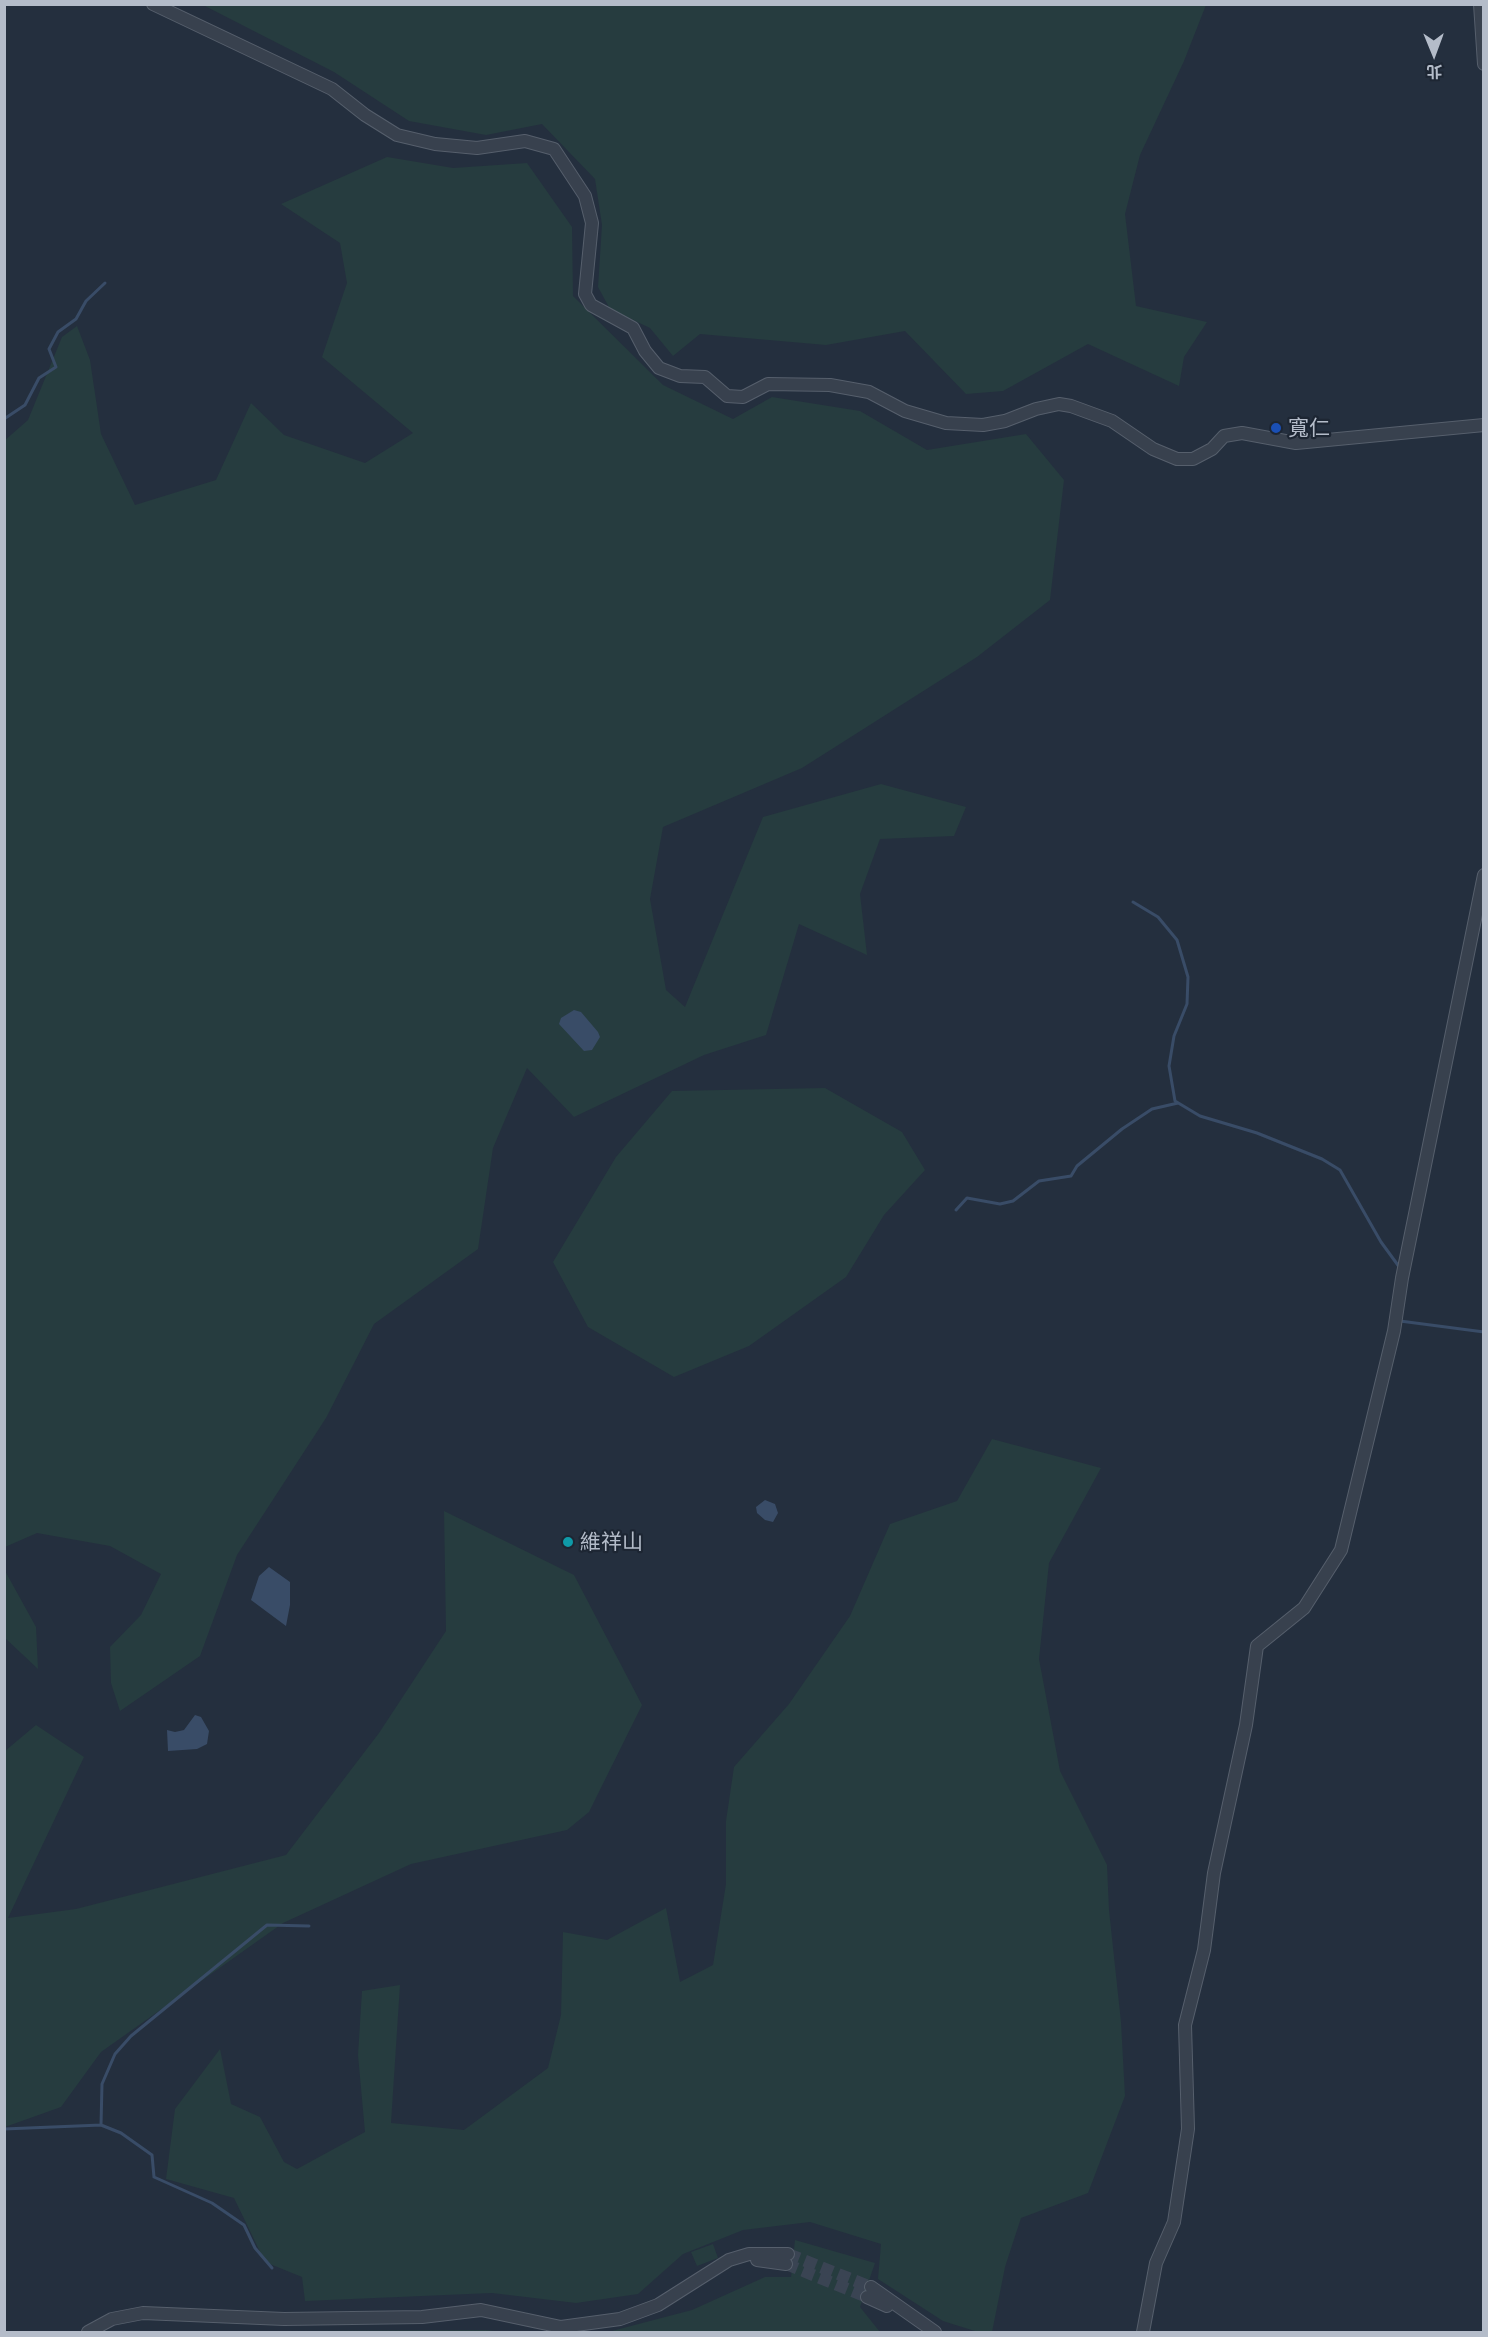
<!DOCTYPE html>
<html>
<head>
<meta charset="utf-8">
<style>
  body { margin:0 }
  #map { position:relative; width:1488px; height:2337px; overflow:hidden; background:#242f3e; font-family:Ubuntu,"Noto Sans TC",sans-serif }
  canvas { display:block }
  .frame { position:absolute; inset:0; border:6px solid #b4bcc9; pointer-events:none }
  .north { position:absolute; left:1404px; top:24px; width:60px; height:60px; -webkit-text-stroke:4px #1d2633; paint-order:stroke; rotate:179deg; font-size:16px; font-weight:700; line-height:24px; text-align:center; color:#b4bcc9 }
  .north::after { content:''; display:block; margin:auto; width:21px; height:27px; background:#b4bcc9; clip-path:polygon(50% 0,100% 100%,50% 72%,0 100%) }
</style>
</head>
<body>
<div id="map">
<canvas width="1488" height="2337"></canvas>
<div class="frame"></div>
<div class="north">北</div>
</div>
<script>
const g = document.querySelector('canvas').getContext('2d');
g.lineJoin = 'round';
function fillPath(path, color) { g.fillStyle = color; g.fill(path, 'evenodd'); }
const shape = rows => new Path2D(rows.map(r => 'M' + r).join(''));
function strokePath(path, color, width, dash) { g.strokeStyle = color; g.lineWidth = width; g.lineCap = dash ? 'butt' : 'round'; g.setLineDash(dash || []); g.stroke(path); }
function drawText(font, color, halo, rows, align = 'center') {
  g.font = font + ' Ubuntu,"Noto Sans TC",sans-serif'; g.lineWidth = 4.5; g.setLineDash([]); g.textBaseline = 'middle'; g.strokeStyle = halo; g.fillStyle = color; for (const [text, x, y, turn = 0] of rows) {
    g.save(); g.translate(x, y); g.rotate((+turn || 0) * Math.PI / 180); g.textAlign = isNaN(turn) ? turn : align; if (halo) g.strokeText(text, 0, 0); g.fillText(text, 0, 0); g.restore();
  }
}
fillPath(shape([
  [203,5,1206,5,1184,61,1140,155,1125,214,1136,306,1207,322,1184,357,1179,386,1088,344,1003,391,966,394,905,331,826,345,700,334,673,356,650,328,610,309,598,287,602,225,595,179,542,124,486,135,409,121,334,72],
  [387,157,453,168,527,163,572,227,573,296,663,385,733,419,772,397,860,411,927,450,1026,434,1064,480,1050,600,977,657,802,768,663,827,650,899,666,990,685,1007,763,817,881,784,966,807,954,836,880,839,860,894,867,955,799,924,766,1035,704,1055,574,1117,527,1068,493,1148,478,1249,374,1324,326,1418,237,1555,200,1656,120,1711,111,1683,110,1647,141,1615,161,1574,110,1546,37,1533,5,1547,4,441,28,420,62,337,77,326,90,360,101,434,135,505,216,480,251,403,284,435,365,463,413,433,322,357,347,283,340,243,281,204],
  [825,1088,902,1132,925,1170,884,1215,846,1277,749,1346,674,1377,588,1327,553,1262,616,1157,672,1091],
  [992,1439,1101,1468,1049,1563,1039,1659,1060,1771,1107,1865,1109,1910,1121,2022,1125,2096,1088,2193,1021,2218,1005,2267,992,2332,978,2332,943,2321,878,2279,881,2244,810,2222,743,2230,683,2254,638,2294,576,2303,492,2293,305,2301,302,2277,265,2262,234,2198,166,2179,175,2109,220,2049,231,2104,260,2117,284,2162,297,2169,365,2132,358,2055,362,1991,400,1985,391,2123,464,2130,548,2068,561,2015,563,1932,607,1940,666,1908,680,1982,713,1965,726,1884,726,1821,734,1767,789,1704,850,1616,890,1524,957,1501],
  [444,1511,574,1575,642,1705,589,1812,567,1830,411,1864,283,1923,101,2052,61,2107,5,2127,5,1751,36,1725,84,1757,8,1918,76,1909,286,1855,379,1733,446,1631],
  [4,1569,36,1627,38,1669,5,1638],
  [795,2240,875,2263,860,2307,880,2332,608,2332,692,2310,765,2277,791,2277],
  [713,2244,718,2258,697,2266,691,2252],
  [486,2330,504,2332,290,2331]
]), '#263c3f');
fillPath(shape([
  [574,1010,581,1012,598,1032,600,1037,592,1050,584,1051,559,1024,561,1018],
  [765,1500,775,1504,778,1513,773,1522,765,1520,757,1513,756,1507],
  [269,1567,290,1582,290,1605,286,1626,251,1600,259,1576],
  [195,1715,201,1717,209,1731,207,1744,197,1749,168,1751,167,1730,175,1732,184,1730]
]), '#394c67');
strokePath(shape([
  [4,419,25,405,39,378,56,367,49,349,58,332,76,319,86,301,105,283],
  [1133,902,1158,917,1177,940,1188,977,1187,1004,1174,1036,1169,1066,1175,1101,1200,1116,1257,1133,1322,1159,1340,1170,1381,1242,1400,1268],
  [956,1210,967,1198,1000,1204,1013,1201,1039,1181,1071,1176,1077,1166,1122,1129,1152,1109,1178,1103],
  [1400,1321,1484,1332],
  [101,2125,102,2084,115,2054,131,2036,267,1925,309,1926],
  [4,2129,101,2125,121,2133,152,2155,154,2177,212,2203,244,2225,255,2248,272,2268]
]), '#394c67', 3);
strokePath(shape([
  [788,2254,871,2287],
  [786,2264,867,2297]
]), '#3a4453', 12, [12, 6]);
const tertiary = shape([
  [153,4,332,89,365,115,397,135,435,144,477,148,525,141,554,149,585,196,592,223,585,294,591,305,633,328,645,351,659,368,680,376,705,377,727,396,743,397,768,384,830,385,869,392,905,411,946,423,983,425,1005,421,1036,409,1059,404,1071,406,1112,421,1153,449,1177,459,1193,459,1212,449,1224,436,1242,433,1296,443,1484,425],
  [1480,4,1484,64],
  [757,2260,786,2264],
  [871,2287,935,2332],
  [867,2297,887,2306],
  [88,2332,112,2319,143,2313,284,2319,422,2317,481,2310,561,2327,620,2319,658,2305,729,2260,749,2254,788,2254],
  [1143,2332,1156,2263,1174,2222,1188,2129,1185,2025,1204,1950,1214,1873,1246,1725,1257,1646,1304,1608,1341,1550,1394,1331,1402,1278,1484,875]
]);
strokePath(tertiary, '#565f6c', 14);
strokePath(tertiary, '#38414e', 12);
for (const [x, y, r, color] of [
  [1276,428,6,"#1a4fb4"],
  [568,1542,6,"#0f9aa8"]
]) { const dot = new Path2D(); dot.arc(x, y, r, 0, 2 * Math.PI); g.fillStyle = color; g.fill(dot); strokePath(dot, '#1d2633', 2); }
drawText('21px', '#b4bcc9', '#1d2633', [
  ["寬仁",1288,428],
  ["維祥山",580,1542]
], 'left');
</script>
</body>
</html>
